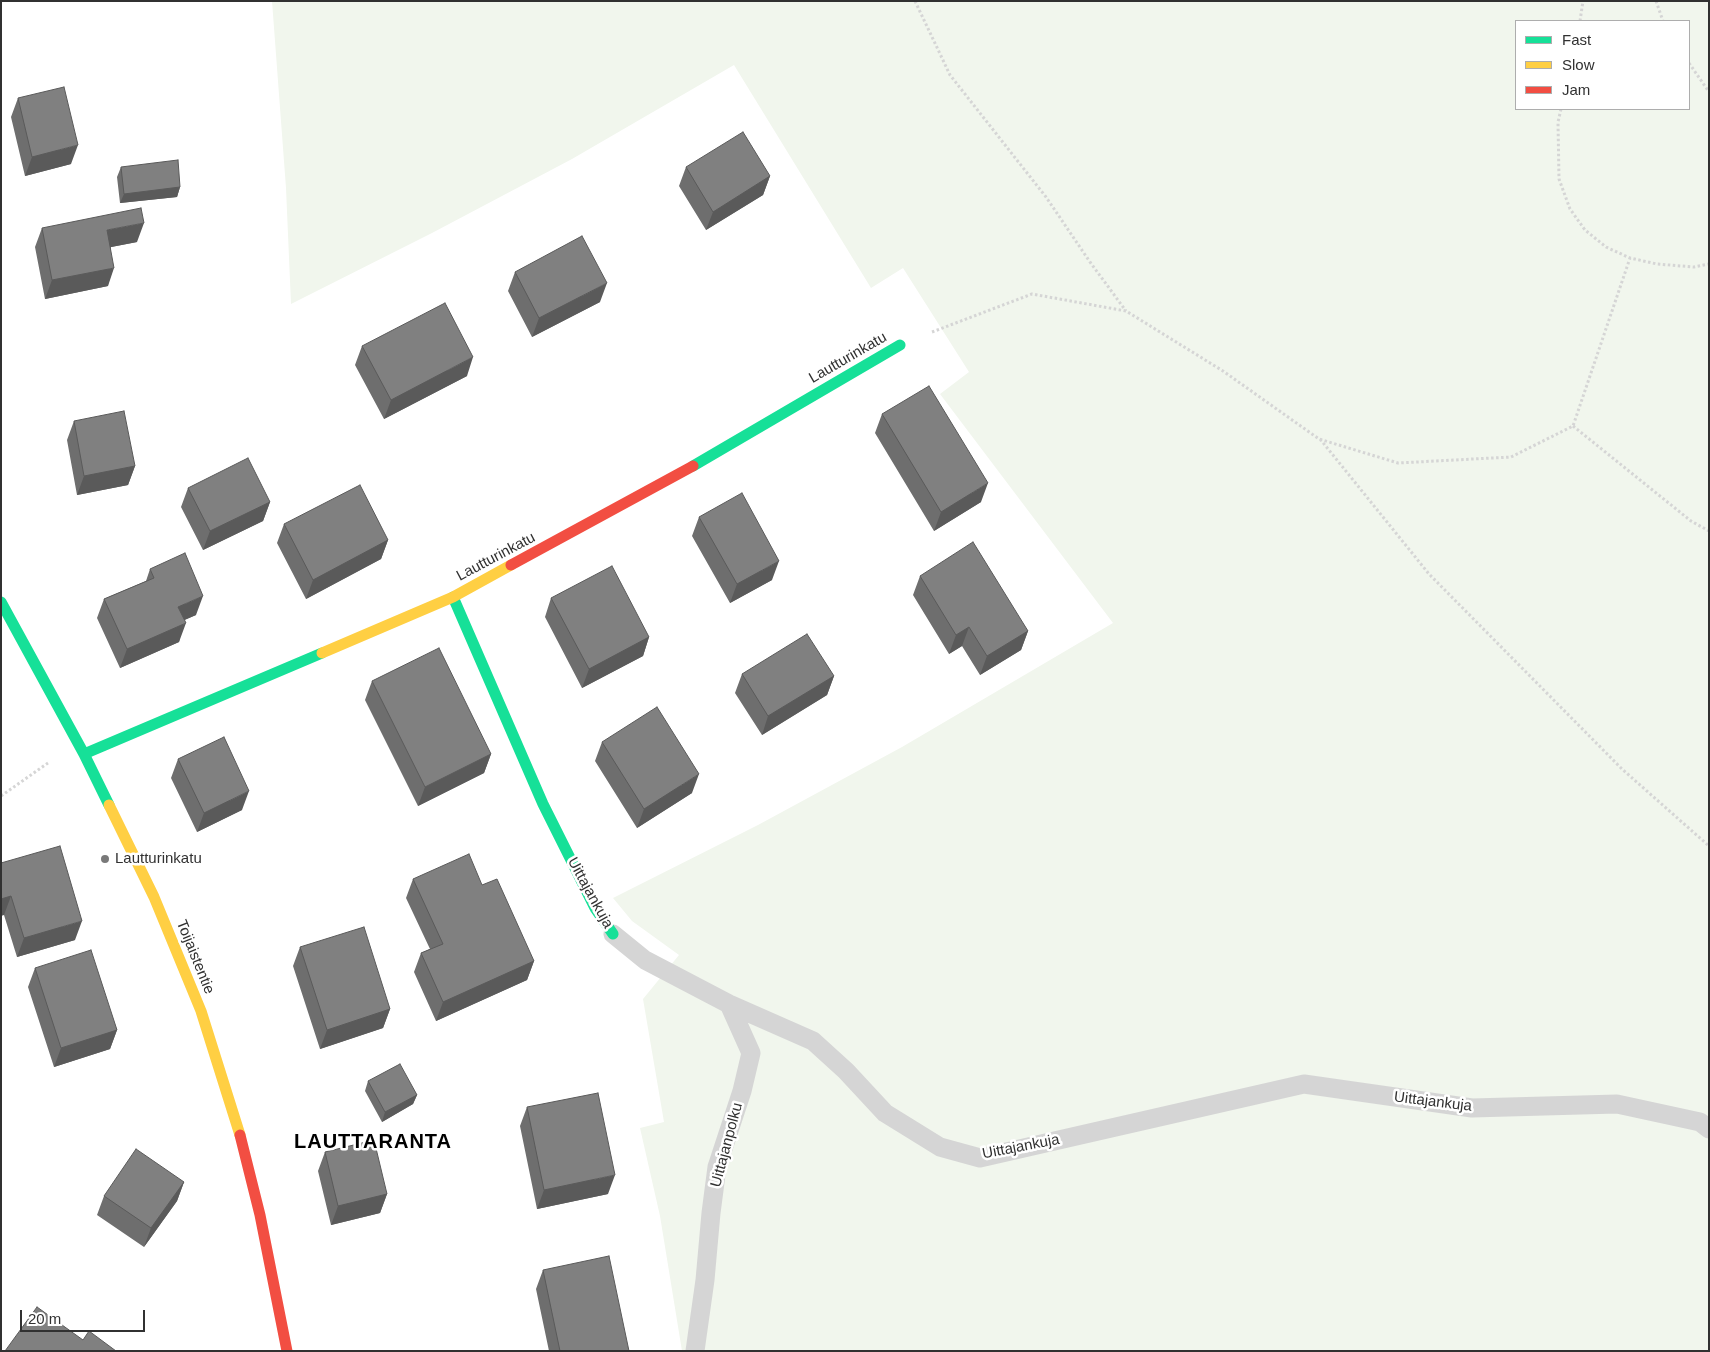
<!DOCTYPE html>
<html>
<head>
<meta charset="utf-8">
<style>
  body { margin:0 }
  #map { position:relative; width:1710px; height:1352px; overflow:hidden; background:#fff; font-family:Arial,sans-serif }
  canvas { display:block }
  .frame { position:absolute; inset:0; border:2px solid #313131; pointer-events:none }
  .legend { position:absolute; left:1515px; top:20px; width:175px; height:90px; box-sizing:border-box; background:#fff; border:1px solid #adadad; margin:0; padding:6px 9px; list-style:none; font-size:15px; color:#313131 }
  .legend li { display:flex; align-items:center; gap:10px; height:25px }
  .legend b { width:25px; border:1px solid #adadad }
  .scale { position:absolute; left:20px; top:1310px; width:125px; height:22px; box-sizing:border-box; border:2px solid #313131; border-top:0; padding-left:6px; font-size:15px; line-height:18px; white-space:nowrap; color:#313131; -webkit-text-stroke:4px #fff; paint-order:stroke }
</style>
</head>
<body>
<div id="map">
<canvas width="1710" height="1352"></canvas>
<div class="frame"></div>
<ul class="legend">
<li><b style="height:6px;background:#16e098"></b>Fast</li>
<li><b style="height:6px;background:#ffcf43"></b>Slow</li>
<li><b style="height:6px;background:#f24e42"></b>Jam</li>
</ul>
<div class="scale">20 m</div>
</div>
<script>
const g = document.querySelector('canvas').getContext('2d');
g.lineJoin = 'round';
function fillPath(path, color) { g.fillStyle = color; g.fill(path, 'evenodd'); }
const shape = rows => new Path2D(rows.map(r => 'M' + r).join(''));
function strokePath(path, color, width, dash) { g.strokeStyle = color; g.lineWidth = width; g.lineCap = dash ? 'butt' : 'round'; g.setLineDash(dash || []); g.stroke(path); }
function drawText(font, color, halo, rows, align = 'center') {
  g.font = font + ' Arial,sans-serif'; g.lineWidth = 5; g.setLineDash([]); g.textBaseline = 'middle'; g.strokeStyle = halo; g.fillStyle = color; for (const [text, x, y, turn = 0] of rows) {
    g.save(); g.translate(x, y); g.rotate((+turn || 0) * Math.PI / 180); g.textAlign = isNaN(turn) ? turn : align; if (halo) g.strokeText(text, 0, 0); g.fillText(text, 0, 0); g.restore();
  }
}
fillPath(shape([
  [272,1,1709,1,1709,1351,682,1351,660,1216,640,1128,664,1122,643,999,679,955,632,921,613,898,758,825,902,747,1113,623,940,394,969,372,903,268,871,288,734,65,572,159,432,233,291,304,286,188],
  [1516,21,1689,21,1689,109,1516,109]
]), '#f1f6ed');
strokePath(shape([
  [915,1,950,75,1046,197,1090,262,1126,311],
  [1656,1,1663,21],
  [1580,21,1583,1],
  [1689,63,1709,92],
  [1561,109,1558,122,1559,179,1570,209,1585,230,1606,247,1630,258,1657,264,1694,267,1709,264],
  [932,332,1032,294,1126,311,1223,371,1319,439,1398,463,1511,457,1573,426,1630,258],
  [1573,426,1691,521,1709,531],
  [1320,439,1429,574,1622,769,1709,846],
  [1,796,48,763]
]), '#d5d5d5', 3, [2.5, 2.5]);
strokePath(shape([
  [613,934,645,960,729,1004,813,1041,846,1071,885,1113,940,1147,980,1158,1304,1084,1472,1108,1617,1104,1700,1122,1709,1129],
  [695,1351,705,1280,711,1213,717,1167,742,1091,751,1053,729,1004]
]), '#d5d5d5', 19);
strokePath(shape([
  [693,466,900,345],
  [453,597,543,804,595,908,613,934],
  [1,602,84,754,109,805],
  [84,754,322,653]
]), '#16e098', 11);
strokePath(shape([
  [322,653,453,597,511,565],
  [109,805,154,897,201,1011,240,1135]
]), '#ffcf43', 11);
strokePath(shape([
  [511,565,693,466],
  [240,1135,260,1215,287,1351]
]), '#f24e42', 11);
fillPath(shape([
  [18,98,71,164,25,176,11,117],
  [121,167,180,187,177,197,120,203,117,177],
  [686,167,770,176,763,195,706,230,679,186],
  [42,228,137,242,111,247,108,286,45,299,35,247],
  [515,272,600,302,532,337,508,291],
  [362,346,467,376,384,419,355,365],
  [882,414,981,502,934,531,875,433],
  [74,421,135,466,128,485,77,495,67,440],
  [188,488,270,502,263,521,203,550,181,507],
  [699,517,772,580,730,603,692,536],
  [284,524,388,540,381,559,306,599,277,543],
  [150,569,196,615,184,620,179,642,120,668,97,618,104,599,146,581],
  [920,576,1028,631,1021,650,980,675,962,646,949,654,913,595],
  [551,598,649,637,643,656,582,688,545,617],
  [742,674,834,676,827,695,762,735,735,693],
  [372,681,491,754,484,773,418,806,365,700],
  [602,742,692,793,637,828,595,761],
  [178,759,242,810,197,832,171,778],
  [1,863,75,940,17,957,4,915],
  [413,879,482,885,534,961,527,980,436,1021,414,972,421,953,430,949,406,898],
  [300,947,390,1009,383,1028,320,1049,293,966],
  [35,968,117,1030,110,1049,54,1067,28,987],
  [368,1081,417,1095,413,1104,382,1122,365,1091],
  [527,1107,608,1194,537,1209,520,1126],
  [325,1152,387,1194,380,1213,331,1225,318,1171],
  [184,1182,177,1201,144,1247,97,1215,104,1196],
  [543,1270,629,1351,549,1351,536,1289]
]), '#6e6e6e');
fillPath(shape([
  [78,145,71,164,25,176,32,157],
  [770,176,763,195,706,230,713,212],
  [180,187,177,197,120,203,124,194],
  [144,223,137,242,101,249,107,230],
  [114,268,108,286,45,299,52,280],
  [607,283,600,302,532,337,539,318],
  [473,357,467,376,384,419,391,400],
  [135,466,128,485,77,495,84,476],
  [988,483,981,502,934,531,941,512],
  [270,502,263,521,203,550,210,531],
  [388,540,381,559,306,599,313,580],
  [779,561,772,580,730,603,737,584],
  [203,596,196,615,171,626,178,607],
  [186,623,179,642,120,668,127,649],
  [969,627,962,646,949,654,956,635],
  [1028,631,1021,650,980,675,987,656],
  [649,637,643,656,582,688,589,669],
  [834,676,827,695,762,735,768,716],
  [491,754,484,773,418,806,425,787],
  [699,774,692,793,637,828,644,809],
  [249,791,242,810,197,832,204,813],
  [11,896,4,915,1,916,1,899],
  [82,921,75,940,17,957,24,938],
  [534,961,527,980,436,1021,443,1002],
  [390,1009,383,1028,320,1049,327,1030],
  [117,1030,110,1049,54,1067,61,1048],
  [417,1095,413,1104,382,1122,385,1112],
  [615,1175,608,1194,537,1209,544,1190],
  [184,1182,177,1201,144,1247,151,1228],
  [387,1194,380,1213,331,1225,338,1206]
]), '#5a5a5a');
const building = shape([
  [64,87,78,145,32,157,18,98,64,87],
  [743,132,770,176,713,212,686,167,743,132],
  [178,160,180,187,124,194,121,167,178,160],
  [141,208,144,223,107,230,114,268,52,280,42,228,141,208],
  [582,236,607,283,539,318,515,272,582,236],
  [445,303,473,357,391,400,362,346,445,303],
  [929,386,988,483,941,512,882,414,929,386],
  [124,411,135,466,84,476,74,421,124,411],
  [248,458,270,502,210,531,188,488,248,458],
  [360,485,388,540,313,580,284,524,360,485],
  [742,493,779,561,737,584,699,517,742,493],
  [973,542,1028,631,987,656,969,627,956,635,920,576,973,542],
  [185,553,203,596,178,607,186,623,127,649,104,599,154,578,150,569,185,553],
  [612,566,649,637,589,669,551,598,612,566],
  [807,634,834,676,768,716,742,674,807,634],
  [439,648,491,754,425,787,372,681,439,648],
  [657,707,699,774,644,809,602,742,657,707],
  [224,737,249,791,204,813,178,759,224,737],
  [60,846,82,921,24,938,11,896,1,899,1,863,60,846],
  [469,854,482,885,497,879,534,961,443,1002,421,953,443,944,413,879,469,854],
  [364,927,390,1009,327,1030,300,947,364,927],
  [91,950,117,1030,61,1048,35,968,91,950],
  [400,1064,417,1095,385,1112,368,1081,400,1064],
  [598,1093,615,1175,544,1190,527,1107,598,1093],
  [374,1140,387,1194,338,1206,325,1152,374,1140],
  [136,1149,184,1182,151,1228,104,1196,136,1149],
  [609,1256,629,1351,560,1351,543,1270,609,1256],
  [37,1307,83,1340,89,1331,116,1351,5,1351,37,1307]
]);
fillPath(building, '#808080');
strokePath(building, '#5a5a5a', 1);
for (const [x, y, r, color] of [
  [105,859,5,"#797979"]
]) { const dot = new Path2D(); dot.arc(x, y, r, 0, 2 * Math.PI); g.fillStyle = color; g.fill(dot); strokePath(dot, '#fff', 2); }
drawText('15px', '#313131', '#fff', [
  ["Lautturinkatu",848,358,-30],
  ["Lautturinkatu",496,557,-28],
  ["Uittajankuja",590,893,61],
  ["Toijaistentie",195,957,68],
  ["Uittajankuja",1433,1102,7],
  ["Uittajanpolku",727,1145,-75],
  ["Uittajankuja",1021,1147,-11]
]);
drawText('15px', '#313131', '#fff', [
  ["Lautturinkatu",115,859]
], 'left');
g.letterSpacing = '1px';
drawText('bold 20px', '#000', '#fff', [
  ["LAUTTARANTA",373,1142]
]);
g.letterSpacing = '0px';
</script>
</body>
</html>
